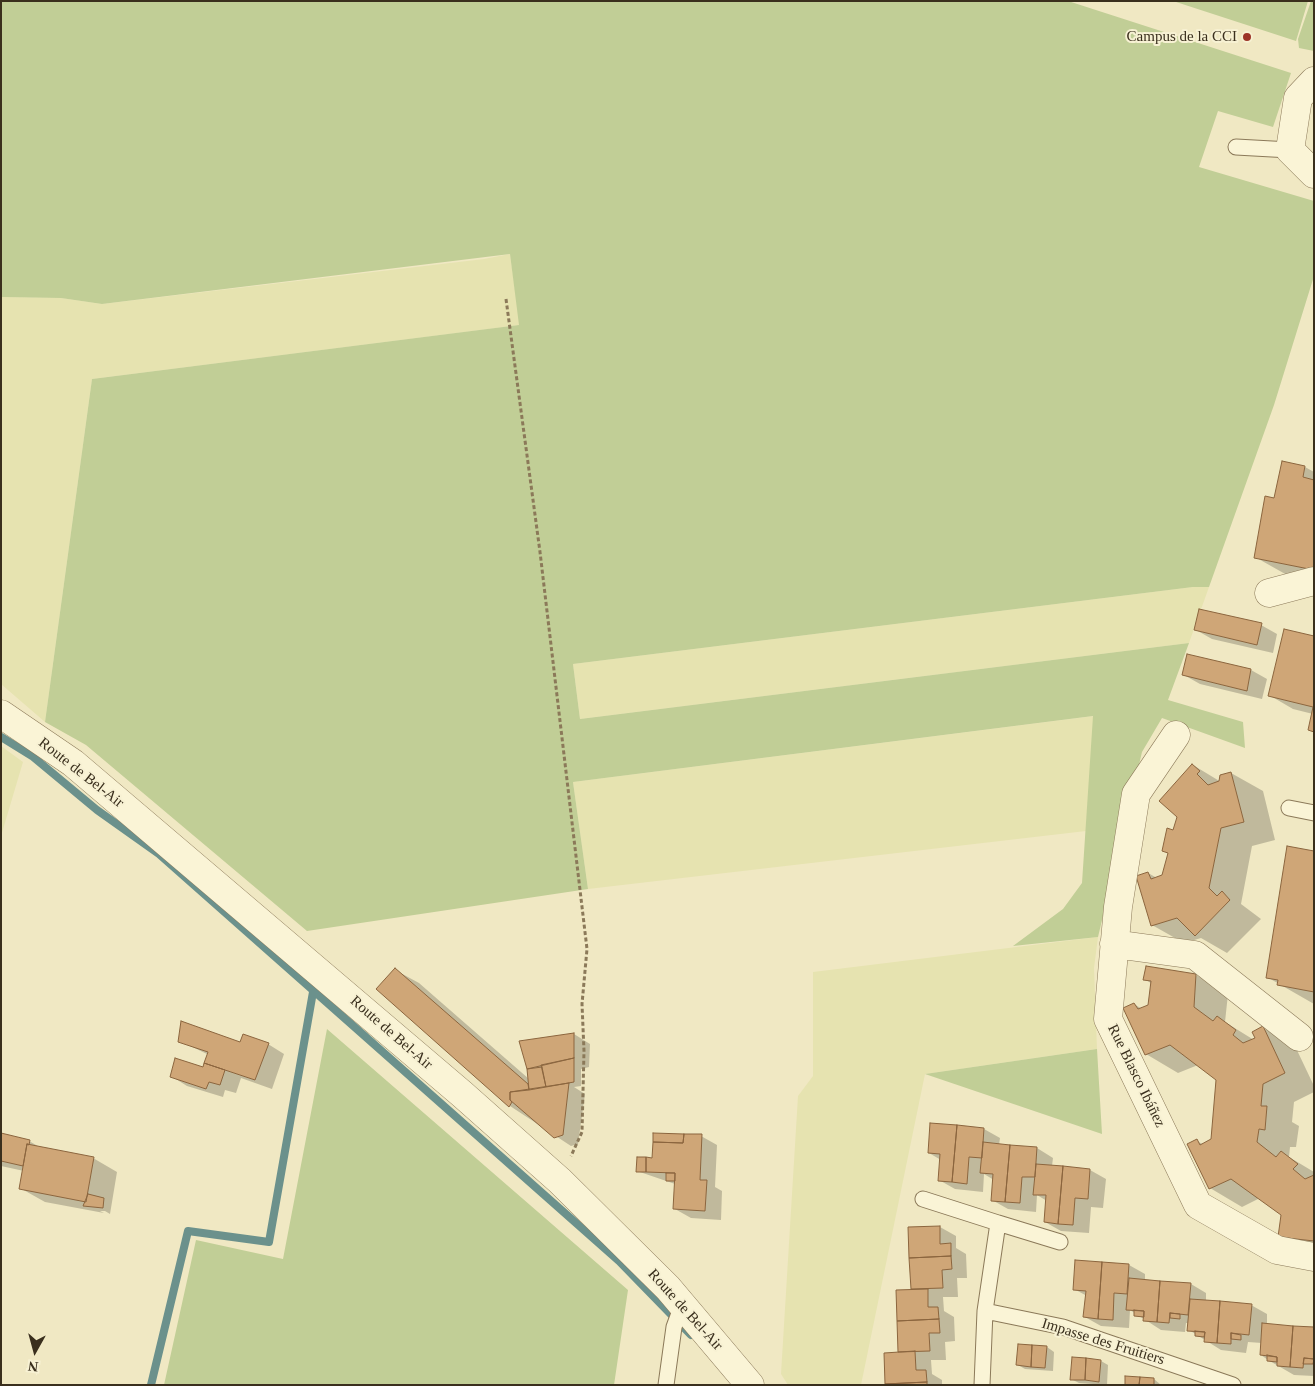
<!DOCTYPE html>
<html>
<head>
<meta charset="utf-8">
<style>
  body { margin:0 }
  #map { position:relative; width:1315px; height:1386px; overflow:hidden; background:#f0e8c3; font-family:"Times New Roman",serif }
  canvas { display:block }
  .frame { position:absolute; inset:0; border:2px solid #3a2f1d; pointer-events:none }
  .north { position:absolute; left:10px; top:1326px; width:50px; height:50px; -webkit-text-stroke:4px #f7f1d3; paint-order:stroke; rotate:187deg; font-size:14px; font-weight:700; line-height:20px; text-align:center; color:#3a2f1d }
  .north::after { content:''; display:block; margin:auto; width:18px; height:22px; background:#3a2f1d; clip-path:polygon(50% 0,100% 100%,50% 72%,0 100%) }
</style>
</head>
<body>
<div id="map">
<canvas width="1315" height="1386"></canvas>
<div class="frame"></div>
<div class="north">N</div>
</div>
<script>
const g = document.querySelector('canvas').getContext('2d');
g.lineJoin = 'round';
function fillPath(path, color) { g.fillStyle = color; g.fill(path, 'evenodd'); }
const shape = rows => new Path2D(rows.map(r => 'M' + r).join(''));
function strokePath(path, color, width, dash) { g.strokeStyle = color; g.lineWidth = width; g.lineCap = dash ? 'butt' : 'round'; g.setLineDash(dash || []); g.stroke(path); }
function drawText(font, color, halo, rows, align = 'center') {
  g.font = font + ' "Times New Roman",serif'; g.lineWidth = 4; g.setLineDash([]); g.textBaseline = 'middle'; g.strokeStyle = halo; g.fillStyle = color; for (const [text, x, y, turn = 0] of rows) {
    g.save(); g.translate(x, y); g.rotate((+turn || 0) * Math.PI / 180); g.textAlign = isNaN(turn) ? turn : align; if (halo) g.strokeText(text, 0, 0); g.fillText(text, 0, 0); g.restore();
  }
}
fillPath(shape([
  [510,254,520,325,92,379,45,722,1,684,1,297,61,298,102,304,484,259],
  [1193,587,1209,587,1189,643,580,719,573,664],
  [1094,716,1086,831,588,889,573,782],
  [1,746,23,762,1,836],
  [1098,937,1094,968,1097,1049,925,1074,861,1385,788,1385,781,1374,798,1096,813,1076,813,972]
]), '#e6e3b0');
fillPath(shape([
  [1,1,1068,1,1291,73,1273,127,1218,111,1199,167,1314,201,1314,276,1274,405,1209,587,1193,587,573,664,580,719,1189,643,1168,700,1243,722,1245,748,1162,718,1142,752,1098,937,1013,946,1063,909,1082,883,1093,716,573,782,588,889,307,931,86,745,45,722,92,379,519,325,510,254,102,304,61,298,1,297],
  [1173,1,1308,1,1296,41],
  [1311,1,1314,1,1314,51,1299,48,1298,39],
  [327,1029,628,1290,614,1385,164,1385,196,1240,283,1259],
  [1097,1049,1102,1134,925,1074]
]), '#c1ce96');
fillPath(shape([
  [1283,463,1305,467,1314,472,1314,581,1287,575,1255,557,1275,500],
  [1261,625,1277,634,1273,653,1212,639,1196,630],
  [1314,637,1314,732,1309,730,1313,714,1293,709,1269,695],
  [1251,670,1267,679,1262,699,1200,684,1184,675],
  [1193,765,1221,782,1231,773,1263,791,1275,840,1252,846,1241,904,1261,919,1227,953,1201,938,1184,943,1152,925,1148,873,1157,878,1163,876,1169,854,1163,850,1174,832],
  [1314,852,1314,1004,1267,977],
  [395,970,419,983,529,1079,521,1042,574,1034,590,1044,589,1067,581,1069,581,1086,574,1087,585,1094,578,1144,571,1146,510,1106],
  [1196,975,1228,994,1225,1022,1254,1040,1263,1028,1295,1046,1314,1086,1314,1092,1294,1102,1292,1122,1299,1126,1296,1147,1290,1147,1289,1157,1314,1172,1314,1255,1280,1236,1282,1214,1260,1198,1242,1207,1210,1188,1197,1141,1204,1145,1212,1140,1218,1080,1198,1065,1178,1073,1146,1054,1134,1004,1142,1009,1149,1006,1152,984,1145,979],
  [180,1041,268,1044,284,1054,272,1089,241,1078,236,1093,225,1090,223,1097,187,1086,171,1076,204,1069,209,1055],
  [984,1129,1000,1138,999,1145,1037,1148,1053,1158,1052,1166,1090,1170,1106,1179,1103,1208,1091,1207,1089,1233,1061,1231,1045,1222,1047,1201,1037,1195,1036,1212,1008,1209,992,1200,994,1180,984,1174,983,1192,955,1189,939,1180,941,1160,929,1153],
  [1,1134,29,1141,43,1149,93,1158,117,1172,110,1214,105,1211,100,1211,104,1213,45,1202,20,1188,24,1171,1,1166],
  [701,1136,717,1145,715,1187,722,1191,721,1220,691,1218,675,1209,675,1184,637,1171,653,1159],
  [940,1227,956,1236,956,1248,966,1254,967,1278,957,1278,958,1297,943,1297,944,1311,954,1317,955,1341,945,1342,946,1360,931,1360,932,1374,942,1380,942,1385,886,1385,900,1354,897,1291,912,1290,910,1228],
  [1076,1261,1129,1265,1145,1274,1145,1280,1191,1284,1206,1293,1206,1301,1251,1305,1267,1314,1267,1325,1314,1329,1314,1376,1294,1375,1268,1360,1261,1355,1262,1343,1248,1342,1246,1353,1221,1350,1189,1330,1189,1323,1186,1323,1185,1332,1161,1330,1130,1310,1129,1328,1101,1326,1085,1317,1087,1296,1074,1289],
  [1047,1347,1054,1352,1053,1371,1025,1369,1018,1365],
  [1101,1361,1108,1365,1107,1385,1079,1383,1071,1379],
  [1154,1379,1161,1385,1126,1385]
]), '#0003');
strokePath(shape([
  [1,737,32,756,97,810,159,854,619,1261,691,1335],
  [151,1385,188,1231,269,1242,313,992]
]), '#6b918c', 8);
const building = shape([
  [1282,461,1305,466,1303,477,1314,480,1314,570,1254,558,1265,496,1274,498,1282,461],
  [1199,609,1262,623,1257,645,1194,630,1199,609],
  [1284,629,1314,636,1314,732,1308,730,1313,707,1268,696,1284,629],
  [1187,654,1251,669,1247,691,1182,675,1187,654],
  [1192,764,1200,771,1197,774,1208,785,1219,781,1220,775,1231,772,1244,822,1221,828,1209,888,1217,896,1222,891,1230,900,1195,936,1177,918,1151,926,1136,876,1148,872,1151,879,1162,875,1168,853,1162,851,1167,828,1173,830,1177,817,1159,801,1192,764],
  [1287,846,1314,851,1314,992,1277,985,1278,980,1266,978,1287,846],
  [1146,966,1196,974,1194,1007,1213,1021,1217,1016,1236,1030,1233,1035,1243,1043,1255,1038,1252,1032,1263,1026,1285,1073,1263,1084,1261,1106,1267,1106,1265,1130,1259,1129,1257,1142,1276,1157,1281,1151,1298,1164,1293,1169,1305,1179,1314,1175,1314,1241,1278,1237,1281,1215,1231,1179,1209,1189,1187,1144,1197,1139,1200,1145,1211,1139,1216,1080,1170,1045,1145,1055,1123,1008,1134,1003,1138,1009,1148,1005,1151,981,1143,980,1146,966],
  [395,968,528,1084,529,1090,510,1092,510,1100,512,1102,509,1107,376,989,395,968],
  [181,1021,240,1042,243,1034,269,1043,255,1080,204,1063,208,1052,178,1042,181,1021],
  [574,1033,574,1058,527,1069,519,1041,574,1033],
  [175,1058,203,1067,204,1063,225,1070,220,1085,209,1082,206,1089,170,1077,175,1058],
  [574,1058,574,1082,546,1087,541,1065,574,1058],
  [542,1067,546,1087,529,1090,527,1069,542,1067],
  [569,1083,563,1135,554,1138,510,1100,510,1092,569,1083],
  [930,1123,957,1125,952,1182,938,1181,940,1154,928,1153,930,1123],
  [957,1125,984,1128,982,1158,969,1157,967,1184,952,1182,957,1125],
  [1,1133,30,1140,29,1145,27,1144,23,1166,1,1161,1,1133],
  [653,1133,684,1134,683,1143,653,1142,653,1133],
  [684,1134,702,1134,700,1180,707,1180,705,1211,673,1209,675,1173,646,1172,646,1157,652,1158,653,1142,683,1143,684,1134],
  [983,1142,1010,1145,1005,1202,991,1201,993,1174,980,1173,983,1142],
  [27,1144,94,1157,86,1202,19,1189,27,1144],
  [1010,1145,1037,1147,1035,1177,1022,1177,1020,1203,1005,1202,1010,1145],
  [637,1157,646,1157,646,1172,636,1172,637,1157],
  [1036,1164,1063,1166,1058,1224,1044,1222,1046,1195,1033,1195,1036,1164],
  [1063,1166,1090,1169,1088,1199,1075,1198,1073,1225,1058,1224,1063,1166],
  [666,1173,675,1173,675,1181,666,1181,666,1173],
  [88,1194,104,1198,103,1208,83,1206,88,1194],
  [940,1226,940,1244,951,1243,951,1256,909,1258,908,1227,940,1226],
  [951,1256,952,1269,942,1270,943,1288,911,1289,909,1258,951,1256],
  [1075,1260,1102,1262,1098,1319,1083,1317,1086,1291,1073,1290,1075,1260],
  [1102,1262,1129,1264,1127,1294,1114,1293,1113,1320,1098,1319,1102,1262],
  [1129,1278,1160,1281,1157,1322,1143,1321,1144,1311,1126,1310,1129,1278],
  [1160,1281,1191,1283,1188,1315,1170,1313,1169,1323,1157,1322,1160,1281],
  [928,1289,928,1307,938,1307,939,1319,897,1321,896,1290,928,1289],
  [1190,1299,1220,1301,1217,1343,1204,1342,1205,1332,1187,1331,1190,1299],
  [1220,1301,1252,1304,1249,1335,1231,1333,1231,1344,1217,1343,1220,1301],
  [1134,1310,1144,1311,1144,1317,1134,1316,1134,1310],
  [1170,1313,1180,1314,1180,1319,1170,1318,1170,1313],
  [939,1319,940,1333,929,1333,930,1351,898,1352,897,1321,939,1319],
  [1262,1323,1293,1326,1290,1367,1277,1366,1277,1357,1260,1355,1262,1323],
  [1293,1326,1314,1327,1314,1359,1304,1358,1303,1368,1290,1367,1293,1326],
  [1195,1331,1205,1332,1204,1337,1195,1336,1195,1331],
  [1231,1333,1241,1335,1241,1340,1231,1339,1231,1333],
  [1018,1344,1032,1345,1031,1367,1016,1365,1018,1344],
  [1032,1345,1047,1346,1045,1368,1031,1367,1032,1345],
  [915,1351,916,1370,926,1370,927,1382,885,1384,884,1353,915,1351],
  [1267,1355,1277,1357,1277,1362,1267,1361,1267,1355],
  [1072,1357,1086,1358,1085,1380,1070,1380,1072,1357],
  [1086,1358,1101,1360,1099,1382,1085,1380,1086,1358],
  [1304,1358,1314,1359,1313,1364,1303,1364,1304,1358],
  [1125,1376,1140,1377,1139,1385,1125,1385,1125,1376],
  [1140,1377,1154,1378,1154,1385,1139,1385,1140,1377],
  [927,1382,927,1385,885,1385,885,1384,927,1382]
]);
fillPath(building, '#cfa677');
strokePath(building, '#8b653e', 1);
const lane = shape([
  [1236,147,1290,150],
  [1289,808,1314,813],
  [923,1199,998,1223,985,1311],
  [998,1223,1060,1242],
  [666,1385,674,1327,682,1305],
  [982,1385,985,1311,1063,1327,1233,1385]
]);
const street = shape([
  [1314,81,1298,98,1290,150,1314,174],
  [1269,593,1314,581],
  [1,714,73,763,462,1094,560,1181,668,1288,750,1385],
  [1176,735,1136,794,1118,907,1108,1019,1198,1205,1277,1250,1314,1257],
  [1114,944,1195,955,1299,1037]
]);
strokePath(lane, '#8b7959', 17);
strokePath(street, '#8b7959', 29);
strokePath(shape([
  [506,299,540,552,587,949,582,1004,584,1051,582,1132,571,1156]
]), '#8b7959', 3, [4, 2.5]);
strokePath(lane, '#faf4d6', 15);
strokePath(street, '#faf4d6', 28);
for (const [x, y, r, color] of [
  [1247,37,5,"#9c3326"]
]) { const dot = new Path2D(); dot.arc(x, y, r, 0, 2 * Math.PI); g.fillStyle = color; g.fill(dot); strokePath(dot, '#f7f1d3', 2); }
drawText('15px', '#3a2f1d', '#f7f1d3', [
  ["Campus de la CCI",1237,37]
], 'right');
drawText('15px', '#3a2f1d', '#f7f1d3', [
  ["Route de Bel-Air",81,773,38],
  ["Route de Bel-Air",391,1033,41],
  ["Rue Blasco Ibáñez",1136,1076,64],
  ["Route de Bel-Air",685,1310,48],
  ["Impasse des Fruitiers",1103,1342,17]
]);
</script>
</body>
</html>
